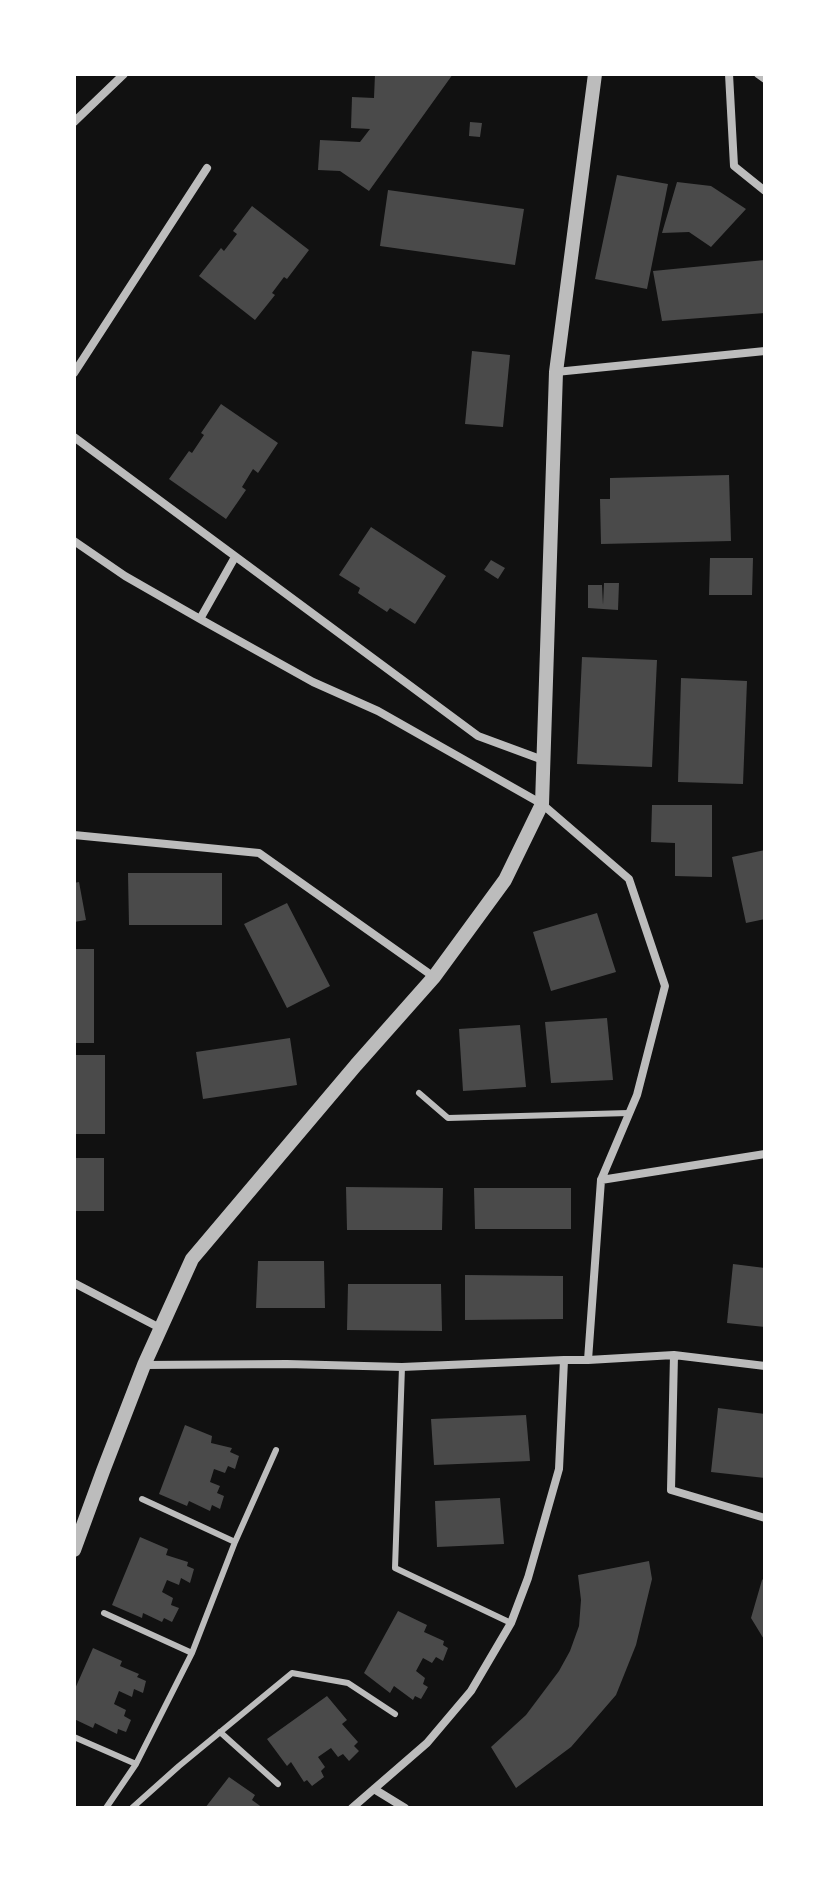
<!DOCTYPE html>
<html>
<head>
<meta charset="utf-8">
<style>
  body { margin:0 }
  #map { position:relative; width:839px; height:1882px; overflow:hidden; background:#111; font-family:"Public Sans",sans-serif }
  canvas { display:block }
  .frame { position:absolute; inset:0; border:76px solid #fff; pointer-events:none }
</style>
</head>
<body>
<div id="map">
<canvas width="839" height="1882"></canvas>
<div class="frame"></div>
</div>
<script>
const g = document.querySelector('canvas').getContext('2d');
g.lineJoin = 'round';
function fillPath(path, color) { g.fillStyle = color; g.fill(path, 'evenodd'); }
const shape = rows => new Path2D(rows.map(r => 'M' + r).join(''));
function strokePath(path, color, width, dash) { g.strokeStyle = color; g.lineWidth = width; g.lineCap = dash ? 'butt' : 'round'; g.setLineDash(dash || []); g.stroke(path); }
fillPath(shape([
  [375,74,453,74,369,191,340,171,318,170,320,140,360,142,370,129,351,128,352,97,374,98],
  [470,122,482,123,480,137,469,136],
  [617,175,668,184,647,289,595,279],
  [677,182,711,186,746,209,711,247,689,232,662,233],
  [388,190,524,209,515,265,380,246],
  [252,206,309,250,287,279,284,277,272,293,275,295,255,320,199,276,221,248,224,251,237,234,233,231],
  [765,260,765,313,662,321,653,271],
  [472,351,510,355,503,427,465,424],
  [221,404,278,443,258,473,253,469,242,487,246,490,226,519,169,479,189,451,192,453,204,435,201,433],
  [729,475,731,541,601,544,600,499,610,499,610,478],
  [371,527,446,576,415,624,390,608,387,612,358,593,360,588,339,575],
  [710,558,753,558,752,595,709,595],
  [491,560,505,568,498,579,484,570],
  [604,583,619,583,618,610,588,608,588,585,602,585,603,605],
  [582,657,657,660,652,767,577,764],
  [681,678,747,681,743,784,678,782],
  [652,805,712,805,712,877,675,876,675,843,651,842],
  [765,850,765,919,746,923,732,857],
  [128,873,222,873,222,925,129,925],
  [79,882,86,920,74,922,74,883],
  [287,903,330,986,287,1008,244,924],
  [597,913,616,972,551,991,533,932],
  [74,949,94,949,94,1043,74,1043],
  [607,1018,613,1080,551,1083,545,1022],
  [520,1025,526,1087,463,1091,459,1029],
  [290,1038,297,1085,203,1099,196,1052],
  [74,1055,105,1055,105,1134,74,1134],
  [74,1158,104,1158,104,1211,74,1211],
  [346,1187,443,1188,442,1230,347,1230],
  [474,1188,571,1188,571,1229,475,1229],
  [258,1261,324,1261,325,1308,256,1308],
  [733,1264,765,1268,765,1327,727,1323],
  [465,1275,563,1276,563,1319,465,1320],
  [348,1284,441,1284,442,1331,347,1330],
  [718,1408,765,1414,765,1478,711,1472],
  [526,1415,530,1461,434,1465,431,1419],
  [185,1425,212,1436,211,1443,232,1448,230,1452,239,1456,235,1469,228,1466,225,1473,214,1469,210,1482,220,1486,217,1493,224,1496,220,1509,212,1505,210,1511,189,1501,187,1506,159,1494],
  [500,1498,504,1544,437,1547,435,1501],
  [140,1537,168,1549,166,1555,188,1562,187,1566,194,1569,190,1583,181,1578,179,1585,167,1580,162,1592,173,1598,171,1605,179,1608,172,1622,164,1618,162,1622,143,1613,142,1618,112,1605],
  [649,1561,652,1579,636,1645,616,1695,571,1747,516,1788,491,1747,526,1715,559,1671,570,1651,579,1626,581,1600,578,1575],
  [765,1577,765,1641,751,1618,762,1580],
  [398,1611,427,1625,424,1632,444,1641,443,1645,448,1648,443,1661,436,1657,432,1663,423,1658,416,1671,425,1678,423,1684,428,1687,421,1699,415,1696,413,1700,394,1686,390,1693,364,1673],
  [93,1648,122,1661,120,1666,139,1674,137,1677,146,1681,143,1693,134,1689,132,1697,119,1691,114,1704,126,1710,124,1716,131,1720,126,1732,118,1729,117,1734,95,1723,93,1728,74,1719,74,1691],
  [327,1696,347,1720,342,1724,358,1742,354,1746,359,1751,349,1761,343,1754,338,1757,331,1748,318,1757,325,1767,321,1771,324,1777,312,1786,307,1780,304,1782,291,1762,287,1766,267,1739],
  [229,1777,255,1795,252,1800,263,1808,205,1808]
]), '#4a4a4a');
strokePath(shape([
  [419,1093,448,1118,629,1113],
  [402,1367,395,1568,511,1623],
  [142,1499,235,1542],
  [104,1613,192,1653],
  [220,1732,278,1784],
  [74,1737,136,1764],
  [106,1808,136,1764,192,1653,235,1542,276,1450],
  [132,1808,179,1766,292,1673,348,1683,395,1714]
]), '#bcbcbc', 6);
strokePath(shape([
  [729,74,734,166,765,191],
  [758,74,765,79],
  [74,122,124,74],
  [556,372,765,351],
  [74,373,207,168],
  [74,437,478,736,543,760],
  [74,541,125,576,200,619,313,682,378,711,542,804,629,879,665,986,637,1095,601,1180,588,1360],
  [200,619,235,557],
  [74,835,259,853,434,977],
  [601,1180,765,1154],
  [74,1283,160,1328],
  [674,1355,671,1490,765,1518],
  [144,1365,287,1364,402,1367,564,1360,588,1360,674,1355,765,1366],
  [374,1789,405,1808],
  [352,1808,427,1743,471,1691,511,1623,528,1578,559,1469,564,1360]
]), '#bcbcbc', 8);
strokePath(shape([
  [74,1550,103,1471,144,1365,192,1259,356,1065,434,977,505,880,542,804,556,372,595,74]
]), '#bcbcbc', 14);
</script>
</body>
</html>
